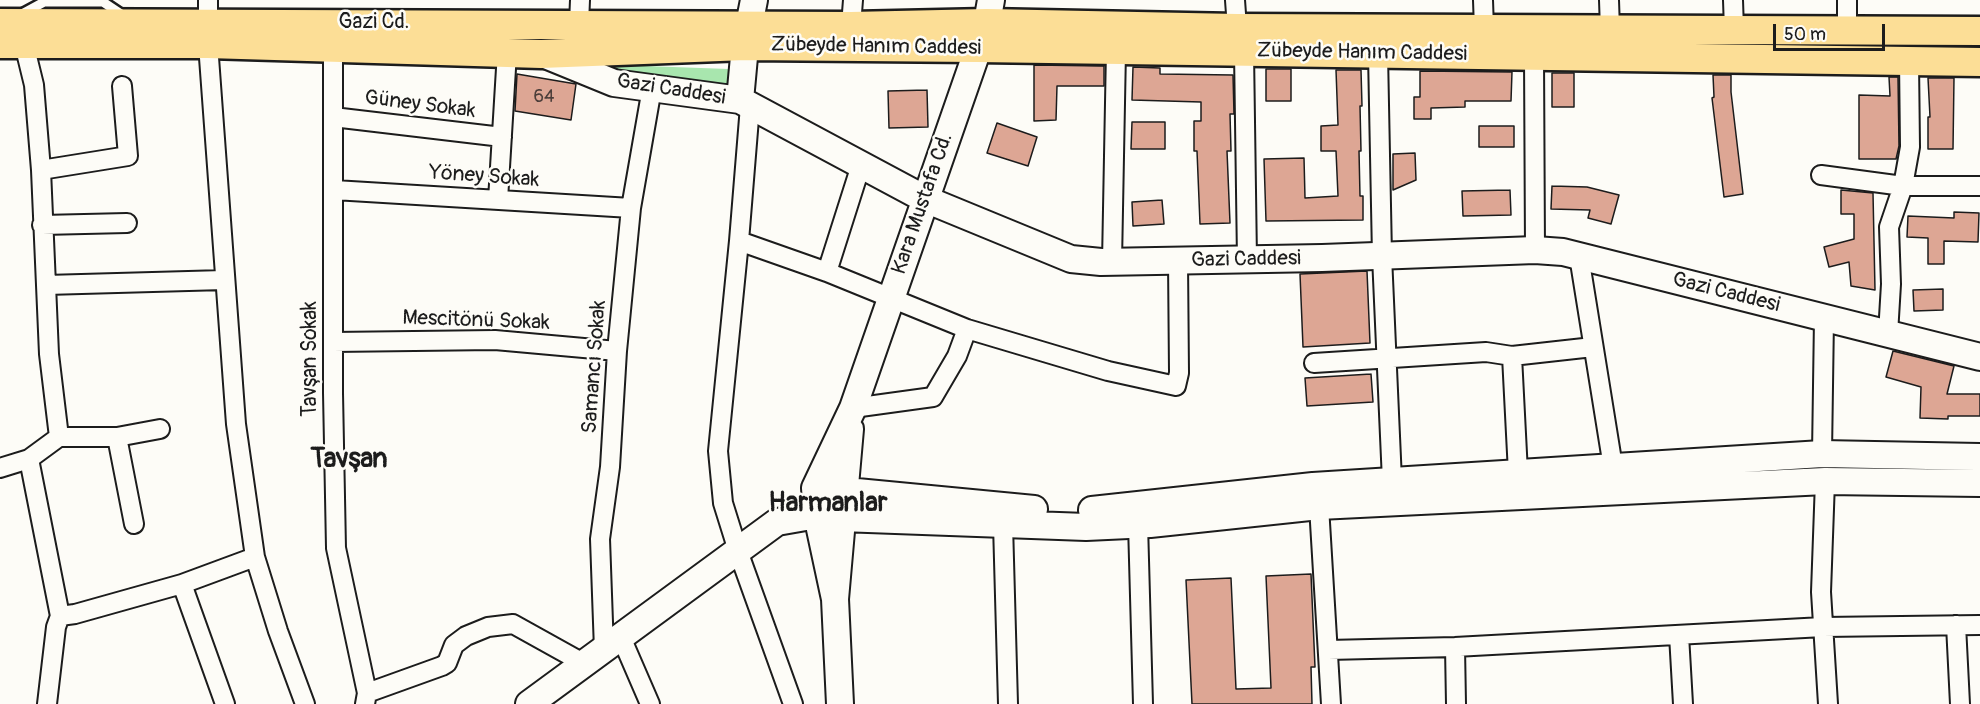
<!DOCTYPE html>
<html>
<head>
<meta charset="utf-8">
<style>
  body { margin:0 }
  #map { position:relative; width:1980px; height:704px; overflow:hidden; background:#fdfcf7; font-family:Pangolin,sans-serif }
  canvas { display:block }
  .scale { position:absolute; left:1773px; top:24px; width:112px; height:27px; box-sizing:border-box; border:3px solid #1c1c1c; border-top:0; padding-left:8px; font-size:18px; line-height:21px; white-space:nowrap; color:#1c1c1c; -webkit-text-stroke:4px #fdfcf7; paint-order:stroke }
</style>
</head>
<body>
<div id="map">
<canvas width="1980" height="704"></canvas>
<div class="scale">50 m</div>
</div>
<script>
const g = document.querySelector('canvas').getContext('2d');
g.lineJoin = 'round';
function fillPath(path, color) { g.fillStyle = color; g.fill(path, 'evenodd'); }
const shape = rows => new Path2D(rows.map(r => 'M' + r).join(''));
function strokePath(path, color, width, dash) { g.strokeStyle = color; g.lineWidth = width; g.lineCap = dash ? 'butt' : 'round'; g.setLineDash(dash || []); g.stroke(path); }
function drawText(font, color, halo, rows, align = 'center') {
  g.font = font + ' Pangolin,sans-serif'; g.lineWidth = 5; g.setLineDash([]); g.textBaseline = 'middle'; g.strokeStyle = halo; g.fillStyle = color; for (const [text, x, y, turn = 0] of rows) {
    g.save(); g.translate(x, y); g.rotate((+turn || 0) * Math.PI / 180); g.textAlign = isNaN(turn) ? turn : align; if (halo) g.strokeText(text, 0, 0); g.fillText(text, 0, 0); g.restore();
  }
}
fillPath(shape([
  [588,64,729,69,728,86,676,80]
]), '#a8e6ae');
const building = shape([
  [1034,65,1104,66,1104,86,1057,86,1056,120,1034,121,1034,65],
  [1133,67,1160,68,1160,74,1233,75,1234,114,1230,114,1231,151,1227,151,1230,223,1200,224,1197,151,1194,151,1194,121,1201,121,1201,102,1132,100,1133,67],
  [1266,69,1291,69,1291,101,1266,101,1266,69],
  [1336,70,1361,70,1362,106,1360,106,1361,151,1359,151,1360,196,1363,196,1363,220,1266,221,1264,159,1304,158,1305,198,1338,196,1336,151,1321,151,1321,126,1338,125,1336,70],
  [1420,71,1512,72,1511,101,1465,101,1465,107,1431,108,1431,119,1414,119,1414,97,1420,97,1420,71],
  [1552,73,1574,73,1574,107,1552,107,1552,73],
  [517,74,576,84,571,120,515,111,517,74],
  [1713,75,1731,75,1731,92,1743,194,1724,197,1712,98,1714,97,1713,75],
  [1889,77,1898,77,1899,146,1896,159,1859,159,1859,95,1890,96,1889,77],
  [1928,78,1954,78,1953,149,1928,149,1928,117,1930,117,1928,78],
  [927,90,928,127,889,128,888,91,927,90],
  [1132,122,1165,122,1165,149,1131,149,1132,122],
  [997,123,1037,137,1028,166,987,153,997,123],
  [1479,126,1514,126,1514,147,1479,147,1479,126],
  [1415,153,1416,180,1393,190,1393,154,1415,153],
  [1552,186,1587,187,1619,195,1611,224,1588,218,1590,210,1551,209,1552,186],
  [1510,190,1511,215,1463,216,1462,191,1510,190],
  [1841,190,1873,193,1875,290,1851,286,1849,262,1829,267,1824,247,1854,239,1854,214,1841,214,1841,190],
  [1162,200,1164,224,1133,226,1132,202,1162,200],
  [1954,212,1979,213,1978,242,1944,241,1944,264,1928,264,1928,238,1907,237,1908,216,1954,218,1954,212],
  [1367,271,1370,343,1303,347,1300,274,1367,271],
  [1943,289,1943,310,1914,311,1913,290,1943,289],
  [1893,351,1954,366,1947,394,1980,394,1980,416,1948,416,1948,419,1920,418,1921,387,1886,377,1893,351],
  [1371,374,1373,402,1307,406,1305,378,1371,374],
  [1311,574,1315,667,1311,667,1312,704,1192,704,1186,580,1231,578,1236,689,1271,688,1266,576,1311,574]
]);
fillPath(building, '#dda694');
strokePath(building, '#1c1c1c', 1.5);
const lane = shape([
  [22,14,44,2,103,2,124,16]
]);
const street = shape([
  [1235,0,1237,28],
  [1483,0,1484,29],
  [1609,0,1610,30],
  [1733,0,1734,30],
  [1847,0,1847,30],
  [208,23,208,0],
  [579,24,580,0],
  [851,26,853,0],
  [24,44,34,85,41,170,49,354,59,437],
  [208,44,236,424,255,557,278,631,305,704],
  [333,47,333,393,336,548,367,693,365,704],
  [1244,52,1247,260],
  [1378,54,1382,256,1392,481],
  [1534,56,1535,250],
  [750,106,739,241,718,451,723,503,738,551,793,704],
  [333,117,502,137],
  [41,170,128,156,122,86],
  [1821,175,1903,186,1980,186],
  [334,190,631,208],
  [498,200,507,52],
  [42,225,127,223],
  [739,241,827,272,967,329,1108,371,1176,386,1179,373,1178,261],
  [1579,256,1613,467],
  [1112,262,1116,50],
  [827,272,861,165],
  [46,285,224,280],
  [1888,334,1891,284,1889,227,1903,186,1910,147,1909,61],
  [333,342,495,340,617,351],
  [1512,356,1518,473],
  [1314,363,1486,352,1512,356,1593,347],
  [853,408,933,397,957,356,967,329],
  [117,437,134,524],
  [1822,454,1824,318],
  [29,459,60,616,56,627,47,704],
  [0,468,29,459,59,437,117,437,160,429],
  [1825,481,1821,592,1828,704],
  [1319,506,1331,704],
  [1003,524,1008,704],
  [1138,524,1143,704],
  [182,584,225,704],
  [60,616,75,614,182,584,255,557],
  [1956,625,1960,704],
  [1679,635,1683,704],
  [621,637,650,704],
  [1455,647,1456,704],
  [604,650,600,539,610,467,617,351,631,208,652,88],
  [1328,650,1455,647,1823,627,1980,625],
  [367,693,442,666,447,663,454,645,466,636,488,627,513,624,585,664]
]);
const secondary = shape([
  [543,54,614,83,740,100,925,199,1071,259,1101,262,1322,258,1535,250,1563,252,1980,357],
  [740,100,745,46,754,0],
  [815,488,1034,509],
  [1092,510,1313,486,1822,454,1980,457],
  [835,599,817,515,815,488,853,408,987,23,991,0],
  [529,704,777,522,817,515,841,518,1086,527,1150,524,1319,506,1825,481,1980,483],
  [840,704,835,599,850,429]
]);
const primary = shape([
  [0,23,851,26,987,23,1237,28,1980,31],
  [0,44,208,44,541,54,745,46,977,48,1980,62]
]);
strokePath(lane, '#1c1c1c', 14);
strokePath(street, '#1c1c1c', 22);
strokePath(secondary, '#1c1c1c', 30);
strokePath(primary, '#1c1c1c', 33);
strokePath(lane, '#fdfcf7', 9);
strokePath(street, '#fdfcf7', 18);
strokePath(secondary, '#fdfcf7', 26);
strokePath(primary, '#fcde96', 28);
drawText('18px', '#4c3e3a', null, [
  ["64",544,97]
]);
drawText('21px', '#1c1c1c', '#fdfcf7', [
  ["Gazi Cd.",374,23],
  ["Zübeyde Hanım Caddesi",876,47,1],
  ["Zübeyde Hanım Caddesi",1362,53,1],
  ["Gazi Caddesi",671,90,9],
  ["Güney Sokak",420,105,7],
  ["Yöney Sokak",484,177,4],
  ["Kara Mustafa Cd.",923,204,-71],
  ["Gazi Caddesi",1246,260,-1],
  ["Gazi Caddesi",1726,293,14],
  ["Mescitönü Sokak",476,321,2],
  ["Tavşan Sokak",311,359,-90],
  ["Samancı Sokak",595,367,-86]
]);
drawText('bold 27px', '#1c1c1c', '#fdfcf7', [
  ["Tavşan",349,460],
  ["Harmanlar",828,504]
]);
</script>
</body>
</html>
